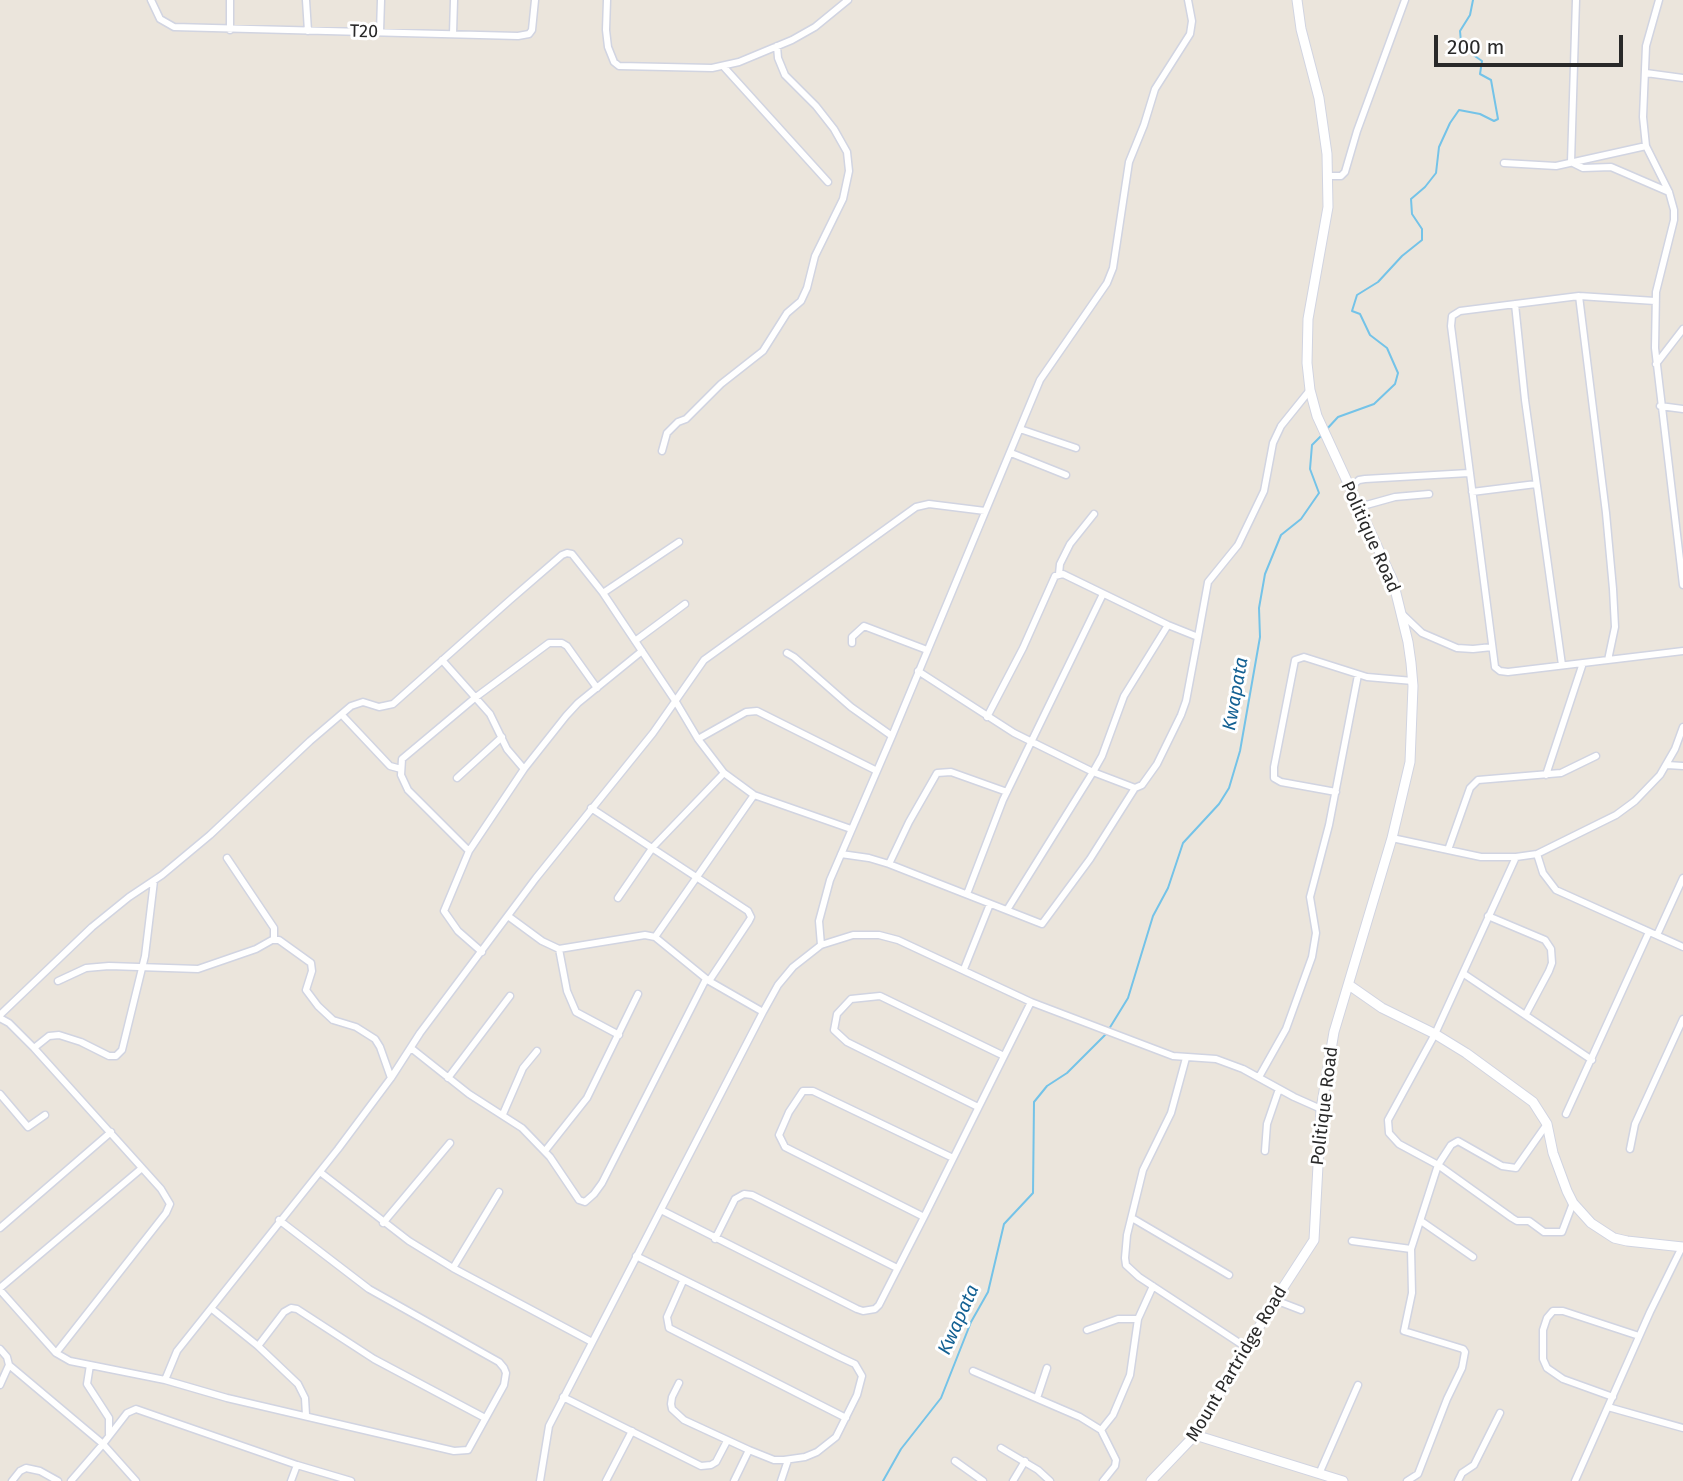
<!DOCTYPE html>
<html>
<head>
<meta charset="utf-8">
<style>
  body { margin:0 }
  #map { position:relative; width:1683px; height:1481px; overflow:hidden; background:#ebe5dc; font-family:"Fira Sans",sans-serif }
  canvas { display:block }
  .scale { position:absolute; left:1434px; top:35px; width:189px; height:32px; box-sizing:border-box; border:4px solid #292929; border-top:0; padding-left:9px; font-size:21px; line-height:24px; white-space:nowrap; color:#292929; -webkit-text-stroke:5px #fff; paint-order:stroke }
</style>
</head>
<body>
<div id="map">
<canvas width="1683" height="1481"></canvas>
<div class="scale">200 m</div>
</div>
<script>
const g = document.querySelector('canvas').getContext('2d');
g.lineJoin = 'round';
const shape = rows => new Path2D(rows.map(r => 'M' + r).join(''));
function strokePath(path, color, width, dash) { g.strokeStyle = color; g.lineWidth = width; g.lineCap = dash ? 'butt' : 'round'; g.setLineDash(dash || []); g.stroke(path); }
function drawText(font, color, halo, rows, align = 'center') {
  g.font = font + ' "Fira Sans",sans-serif'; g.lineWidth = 6; g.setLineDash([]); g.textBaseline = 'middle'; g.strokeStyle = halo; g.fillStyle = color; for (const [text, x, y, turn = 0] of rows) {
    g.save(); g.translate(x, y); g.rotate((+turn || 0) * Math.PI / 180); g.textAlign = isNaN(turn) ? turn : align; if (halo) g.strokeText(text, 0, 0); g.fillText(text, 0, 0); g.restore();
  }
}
strokePath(shape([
  [1326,430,1338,417,1374,404,1395,384,1398,373,1387,348,1370,335,1360,314,1352,311,1357,295,1378,282,1402,256,1422,240,1422,229,1412,214,1411,199,1425,187,1436,173,1439,147,1450,123,1459,110,1480,114,1494,121,1498,119,1491,80,1480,74,1482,61,1463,48,1461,42,1460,31,1470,15,1473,0],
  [1109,1029,1128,998,1153,916,1168,888,1183,843,1219,804,1229,788,1240,751,1260,637,1259,608,1265,574,1281,535,1301,519,1319,493,1310,469,1312,445,1323,434],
  [883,1481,901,1449,941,1398,971,1322,988,1292,1004,1224,1033,1193,1034,1102,1047,1086,1067,1073,1106,1034]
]), '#74c3e8', 2);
const street = shape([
  [151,0,160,19,174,27,518,36,529,34,532,30,535,0],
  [230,0,230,30],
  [306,0,308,31],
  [607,0,606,30,608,47,614,62,619,66,712,68,739,62,792,40,815,27,848,0],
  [1576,0,1571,162,1583,168,1611,167,1669,192],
  [1659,0,1646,46,1643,117,1646,146,1669,192,1674,210,1674,220,1656,292,1655,348,1683,585],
  [380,32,381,0],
  [453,34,454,0],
  [723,66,828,182],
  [1646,73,1683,78],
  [1504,163,1556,166,1646,146],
  [1328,176,1341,176,1345,172,1357,131,1405,0],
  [1579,296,1606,513,1613,589,1615,627,1608,660],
  [1655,301,1579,296,1460,311,1452,316,1451,326,1495,667,1500,671,1508,672,1683,651],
  [1515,304,1525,400,1562,665],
  [1656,364,1683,329],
  [1660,406,1683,409],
  [1020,429,1076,448],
  [662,451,667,433,678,422,686,419,721,384,763,351,787,313,801,301,807,288,815,256,843,199,849,171,847,152,834,129,816,106,785,75,778,58,777,46],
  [1011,453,1066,475],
  [1349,488,1359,480,1365,479,1469,473],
  [1472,492,1536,484],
  [1359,507,1395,497,1429,494],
  [1059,574,1060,564,1070,544,1094,514],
  [603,593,679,542],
  [1401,613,1422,633,1457,648,1473,649,1492,647],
  [1198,637,1208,582,1238,545,1264,491,1273,443,1281,426,1310,390],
  [635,641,685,604],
  [852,643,852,637,864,626,927,650],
  [787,653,794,657,851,707,892,736],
  [442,660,490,714,507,749,524,769],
  [342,715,390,766,401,769],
  [987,717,1023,648,1055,576,1063,574,1168,625,1198,637,1186,701,1181,715,1157,764,1142,785,1135,788],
  [698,739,746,712,757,711,877,771],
  [1667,765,1683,766],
  [1546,775,1583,663],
  [457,778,502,737],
  [1336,792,1281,782,1274,778,1274,767,1295,660,1304,657,1367,677,1413,681],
  [591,808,748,911,751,917,749,921,709,981],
  [1392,838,1481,857,1516,857,1537,854,1616,815,1635,801,1660,775,1675,749,1683,727],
  [1448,850,1470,788,1478,780,1561,773,1596,756],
  [469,851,408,790,401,775,402,759,476,697,549,643,562,643,567,646,597,688],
  [841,854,869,858,889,864,1042,924,1090,859,1135,788,1093,772,1014,733,918,671],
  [1537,854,1543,873,1556,890,1683,947],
  [227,858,274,928,274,939],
  [889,864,909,822,937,773,951,772,1007,792],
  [967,894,1003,800,1103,594],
  [618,898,653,847,724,773],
  [1007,910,1093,772,1102,756,1124,696,1168,625],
  [508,916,542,941,559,949,645,935,655,937,709,981,763,1012],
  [1488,916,1545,940,1551,949,1552,963,1549,971,1526,1014],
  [1657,935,1683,878],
  [655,937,754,795],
  [821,945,819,921,830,880,892,736,1040,380,1107,283,1113,268,1129,162,1144,125,1155,89,1190,34,1192,21,1188,0],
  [559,949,567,991,576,1012,619,1035],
  [482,952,458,931,444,911,469,851,524,769,566,716,578,703,642,651],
  [964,969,990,904],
  [1464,974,1592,1060],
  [58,981,86,968,109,966,198,969,256,949,272,940,279,940,311,963,312,971,306,990,318,1006,333,1020,356,1027,375,1039,380,1047,391,1078],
  [0,1015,92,927,129,897,162,875,210,835,310,741,351,706,363,702,379,707,393,704,510,600,562,555,567,553,572,554,603,593,676,702,698,739,724,773,754,795,851,829],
  [0,1018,9,1023,34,1048,161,1189,170,1204,166,1213,56,1353],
  [34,1048,49,1036,59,1035,81,1042,109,1056,116,1056,122,1050,145,956,154,881],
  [411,1048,469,1094,522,1128,550,1157,579,1200,585,1202,594,1194,602,1183,706,979],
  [1186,1058,1171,1113,1143,1170,1127,1235,1125,1258,1126,1265,1139,1277,1247,1348],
  [1259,1077,1286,1029,1312,957,1316,933,1310,897,1329,825,1358,675],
  [448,1078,510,996],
  [0,1094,28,1127,45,1115],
  [978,1107,847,1042,834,1030,837,1014,851,999,880,996,1004,1056],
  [503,1114,523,1068,537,1051],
  [1566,1114,1649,932],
  [1547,1124,1516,1168,1502,1166,1458,1141,1451,1145,1438,1165,1512,1218,1517,1221,1529,1221,1544,1232,1562,1232,1573,1203],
  [1630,1149,1635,1124,1683,1019],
  [545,1151,587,1098,638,994],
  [1265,1151,1267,1124,1279,1089],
  [320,1172,409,1241,453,1268,592,1342],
  [661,1210,857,1309,863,1311,875,1309,879,1305,924,1217,1031,1002],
  [924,1217,785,1147,779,1135,789,1112,803,1091,813,1091,953,1158],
  [1132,1218,1229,1275],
  [1421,1221,1473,1257],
  [383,1223,450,1143],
  [0,1228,111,1132],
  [715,1239,735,1199,744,1194,752,1195,897,1268],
  [1352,1241,1411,1249],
  [636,1256,840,1357,855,1364,862,1376,857,1395,836,1437,817,1452,805,1457,784,1460,774,1460,749,1450,684,1420,672,1409,671,1404,672,1397,679,1383],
  [453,1268,499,1192],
  [683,1281,667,1317,669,1328,846,1418],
  [0,1288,142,1168],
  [0,1290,56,1353,70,1361,165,1380,227,1398,454,1451,468,1450,504,1385,506,1373,504,1368,499,1362,369,1289,279,1220],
  [1275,1300,1301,1310],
  [212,1309,258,1346,298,1384,305,1398,306,1415],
  [1087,1330,1118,1319,1138,1319],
  [258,1346,284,1312,291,1308,297,1309,374,1359,485,1418],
  [0,1349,7,1357,9,1365,0,1385],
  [9,1365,103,1444,136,1481],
  [90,1365,87,1384,109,1418,109,1434],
  [973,1371,1080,1417,1101,1430],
  [165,1380,177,1351,338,1149,391,1078,420,1033,536,878,653,733,704,660,916,507,929,504,985,511],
  [563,1397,701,1466,711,1465,716,1462,727,1441],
  [1613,1397,1563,1379,1547,1368,1543,1359,1543,1330,1547,1318,1553,1311,1563,1311,1639,1336],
  [1037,1398,1047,1368],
  [1608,1407,1683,1428],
  [1001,1448,1038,1470,1050,1481],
  [955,1461,983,1481],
  [1319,1474,1358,1385],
  [12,1481,20,1471,26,1468,40,1471,58,1481],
  [71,1481,103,1444,127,1413,136,1409,297,1465,351,1481],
  [291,1481,297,1465],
  [540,1481,549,1426,763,1012,778,985,793,967,821,945,853,935,879,935,898,940,1031,1002,1173,1056,1216,1059,1243,1069,1294,1097,1321,1109],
  [606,1481,632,1431],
  [734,1481,749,1450],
  [781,1481,788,1460],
  [1013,1481,1025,1461],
  [1103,1481,1115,1466,1116,1460,1101,1430,1113,1415,1130,1375,1138,1319,1153,1286],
  [1407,1481,1418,1474,1447,1399,1462,1368,1465,1352,1463,1349,1404,1331,1412,1293,1411,1249,1438,1165,1399,1144,1389,1133,1388,1120,1435,1034,1516,857],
  [1458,1481,1462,1473,1474,1465,1500,1413],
  [1575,1481,1650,1312,1682,1247]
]);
const secondary = shape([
  [1349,985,1382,1008,1435,1034,1466,1053,1533,1102,1547,1124,1553,1153,1567,1191,1573,1203,1591,1223,1614,1238,1627,1241,1683,1247],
  [1195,1435,1343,1481],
  [1151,1481,1195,1435,1275,1300,1314,1240,1321,1109,1334,1032,1392,838,1410,762,1413,686,1411,663,1408,642,1393,581,1317,416,1310,390,1307,363,1308,319,1328,207,1327,154,1319,98,1301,29,1297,0]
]);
strokePath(street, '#d1d4e1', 9);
strokePath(secondary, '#d1d4e1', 11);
strokePath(street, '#fff', 6);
strokePath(secondary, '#fff', 9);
drawText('18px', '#292929', '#fff', [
  ["T20",364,32,1],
  ["Politique Road",1370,537,66],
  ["Politique Road",1325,1106,-83],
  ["Mount Partridge Road",1237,1364,-59]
]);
drawText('italic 19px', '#146193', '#fff', [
  ["Kwapata",1236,694,-80],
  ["Kwapata",959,1320,-66]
]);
</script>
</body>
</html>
